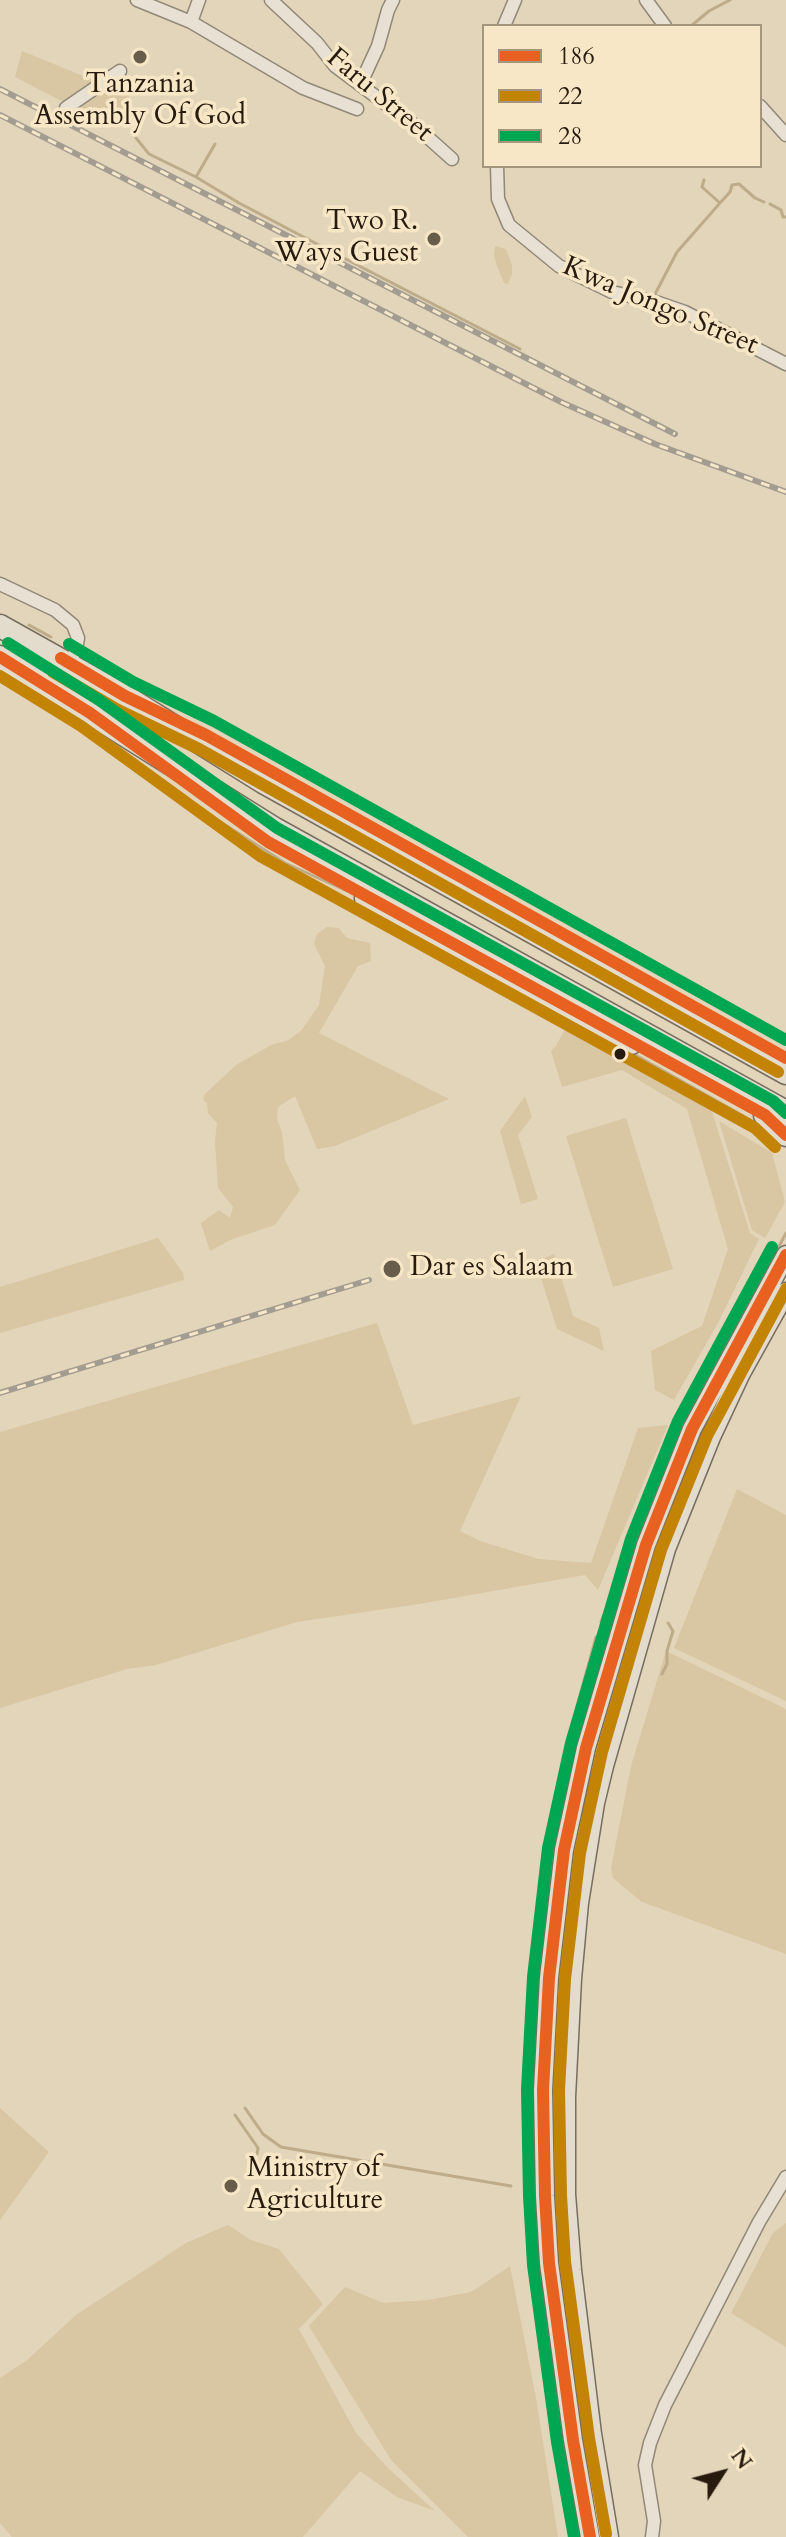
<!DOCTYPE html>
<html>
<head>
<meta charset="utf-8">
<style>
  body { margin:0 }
  #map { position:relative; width:786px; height:2537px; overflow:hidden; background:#e3d5ba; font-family:Cardo,serif }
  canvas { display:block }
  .legend { position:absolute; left:482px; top:24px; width:280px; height:144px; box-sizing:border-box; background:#f8e7c7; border:2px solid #a4957d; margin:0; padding:10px 14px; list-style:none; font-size:24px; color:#261b0e }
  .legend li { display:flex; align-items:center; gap:16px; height:40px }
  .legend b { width:40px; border:2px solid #a4957d }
  .north { position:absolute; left:682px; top:2433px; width:80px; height:80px; -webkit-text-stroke:6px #f8e7c7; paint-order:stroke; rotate:54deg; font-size:22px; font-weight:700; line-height:32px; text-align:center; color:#261b0e }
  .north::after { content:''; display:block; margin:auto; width:28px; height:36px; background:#261b0e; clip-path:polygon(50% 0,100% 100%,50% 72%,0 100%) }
</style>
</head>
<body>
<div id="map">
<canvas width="786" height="2537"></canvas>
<ul class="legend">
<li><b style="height:10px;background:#e86121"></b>186</li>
<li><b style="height:10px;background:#c38304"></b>22</li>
<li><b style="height:10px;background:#00a651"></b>28</li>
</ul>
<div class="north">N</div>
</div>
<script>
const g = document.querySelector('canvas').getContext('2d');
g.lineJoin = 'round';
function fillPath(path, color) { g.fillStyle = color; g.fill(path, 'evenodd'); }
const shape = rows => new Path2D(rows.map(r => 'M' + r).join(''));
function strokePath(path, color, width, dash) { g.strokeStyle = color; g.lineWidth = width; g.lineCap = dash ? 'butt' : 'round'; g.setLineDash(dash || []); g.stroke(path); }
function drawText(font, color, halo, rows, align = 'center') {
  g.font = font + ' Cardo,serif'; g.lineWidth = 7; g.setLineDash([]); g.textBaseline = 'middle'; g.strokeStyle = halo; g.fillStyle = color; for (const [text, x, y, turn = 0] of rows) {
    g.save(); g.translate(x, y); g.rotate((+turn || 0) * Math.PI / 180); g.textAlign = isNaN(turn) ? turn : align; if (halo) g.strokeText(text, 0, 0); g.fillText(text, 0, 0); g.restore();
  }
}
fillPath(shape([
  [22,51,110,87,123,74,136,81,114,128,15,77],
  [495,246,506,249,512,265,512,274,508,284,504,283,497,266,494,255],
  [327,927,339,928,347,938,370,943,371,961,358,966,319,1033,449,1099,335,1146,317,1149,295,1096,278,1107,277,1119,282,1132,285,1160,300,1190,275,1225,230,1240,210,1251,201,1223,219,1210,230,1218,233,1207,218,1188,215,1141,217,1123,208,1113,207,1103,203,1100,205,1094,236,1065,273,1044,287,1041,301,1031,319,1005,325,966,314,944,317,934],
  [567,1025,709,1102,750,1233,759,1239,718,1323,674,1400,655,1390,651,1351,702,1326,728,1249,687,1109,622,1070,562,1087,551,1051,556,1046],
  [525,1096,532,1117,518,1135,538,1199,521,1204,500,1131],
  [626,1118,673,1269,613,1287,566,1136],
  [719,1121,772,1153,785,1202,765,1238,752,1230],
  [158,1238,183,1273,184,1280,0,1333,0,1287],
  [554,1254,573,1316,599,1328,604,1351,557,1329,536,1262],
  [377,1323,413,1425,521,1396,460,1531,480,1541,538,1559,591,1563,638,1428,668,1425,598,1590,585,1575,419,1604,297,1622,156,1665,127,1669,0,1708,0,1432],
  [737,1489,786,1515,786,1701,674,1648],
  [666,1651,786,1709,786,1954,642,1902,613,1878,611,1868,631,1766],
  [0,2108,49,2152,0,2220],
  [786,2223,786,2347,731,2313,773,2233],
  [228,2225,251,2240,279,2249,323,2304,299,2329,356,2433,388,2468,435,2511,397,2497,360,2471,303,2537,12,2537,0,2523,0,2378,26,2361,76,2315,186,2243],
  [510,2266,536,2398,558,2537,468,2537,391,2460,309,2326,345,2287,383,2303,428,2300,471,2292]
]), '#d9c6a2');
strokePath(shape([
  [691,26,709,11,730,0],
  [136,138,149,154,196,177,215,144],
  [196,177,239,203,336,254,520,349],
  [704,180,702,187,720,203,730,192,732,185,739,184,755,198,764,202],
  [770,204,781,210,783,217,786,217],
  [653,298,677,252,720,203],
  [29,625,51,637],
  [94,662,133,682],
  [0,674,79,720,194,805,285,863,356,895],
  [630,1052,763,1127],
  [742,1318,786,1233],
  [601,1622,641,1516,676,1446],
  [662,1674,667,1664,667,1651,673,1631,668,1623],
  [553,1839,576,1710,596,1637],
  [544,1930,550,1857],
  [533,2035,537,2014],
  [534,2099,534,2054],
  [245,2108,263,2134,281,2147,511,2186],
  [235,2115,258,2148,257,2154],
  [533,2189,534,2118],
  [539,2253,544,2326,560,2408]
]), '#beab89', 3);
const street = shape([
  [137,0,191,22,199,0],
  [271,0,317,43,335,66,414,125,452,159],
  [646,0,665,26],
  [191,22,303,88,357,109],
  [504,26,515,0],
  [360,85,378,46,388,10,393,0],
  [760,106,786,135],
  [66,108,120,71],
  [497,166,498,199,509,225,559,266,612,292,656,302,685,312,786,364],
  [0,584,55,610,73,625,78,638,76,650,70,663],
  [652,2537,654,2521,645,2465,650,2443,665,2405,759,2222,786,2177]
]);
const primary = shape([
  [590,2537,573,2440,549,2263,545,2196,543,2090,549,1978,564,1850,586,1748,646,1545,692,1429,786,1255],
  [609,2537,592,2434,572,2270,566,2194,566,2097,572,1979,579,1903,595,1803,604,1766,666,1549,711,1437,740,1375,786,1292]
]);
const highway = shape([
  [0,626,125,696,263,782,786,1073],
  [0,657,275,829,786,1112],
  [366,898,631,1043],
  [765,1115,786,1135]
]);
strokePath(street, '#918877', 15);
strokePath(primary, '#776e60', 21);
strokePath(highway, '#776e60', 25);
strokePath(street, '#e7e0d3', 12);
strokePath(primary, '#e3dbcb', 18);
strokePath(highway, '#e3dbcb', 22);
const rail = shape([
  [0,89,675,434],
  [0,115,561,402,655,444,786,492],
  [0,1393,369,1280]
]);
strokePath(rail, '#a29c91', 6);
strokePath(rail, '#f8e7c7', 3, [9]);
strokePath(shape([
  [0,657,90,713,268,842,765,1115,786,1135],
  [61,658,125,696,206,735,786,1058],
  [590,2537,573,2440,549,2263,545,2196,543,2090,549,1978,564,1850,586,1748,646,1545,692,1429,786,1255]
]), '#e86121', 12);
strokePath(shape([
  [53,672,118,710,199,749,778,1072],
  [0,676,81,726,260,856,755,1128,775,1147],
  [606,2534,589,2438,565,2261,561,2195,559,2090,565,1979,580,1853,602,1752,661,1550,707,1436,786,1289]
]), '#c38304', 12);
strokePath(shape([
  [8,643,99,700,277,828,773,1101,786,1113],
  [69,644,133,682,214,721,786,1040],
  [574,2537,557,2442,533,2265,529,2196,527,2089,533,1977,548,1848,571,1743,631,1539,678,1421,772,1247]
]), '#00a651', 12);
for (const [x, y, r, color] of [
  [140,57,8,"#685c4a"],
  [434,239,8,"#685c4a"],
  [620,1054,7,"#261b0e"],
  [392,1269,10,"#685c4a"],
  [231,2186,8,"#685c4a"]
]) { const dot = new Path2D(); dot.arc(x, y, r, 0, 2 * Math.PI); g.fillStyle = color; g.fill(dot); strokePath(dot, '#f8e7c7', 3); }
drawText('28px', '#261b0e', '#f8e7c7', [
  ["Tanzania",140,86,"center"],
  ["Assembly Of God",140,118,"center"],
  ["Two R.",418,223,"right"],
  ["Ways Guest",418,255,"right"],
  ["Dar es Salaam",410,1269],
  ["Ministry of",247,2170],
  ["Agriculture",247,2202]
], 'left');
drawText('28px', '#261b0e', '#f8e7c7', [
  ["Faru Street",379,96,40],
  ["Kwa Jongo Street",660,307,23]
]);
</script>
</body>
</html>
